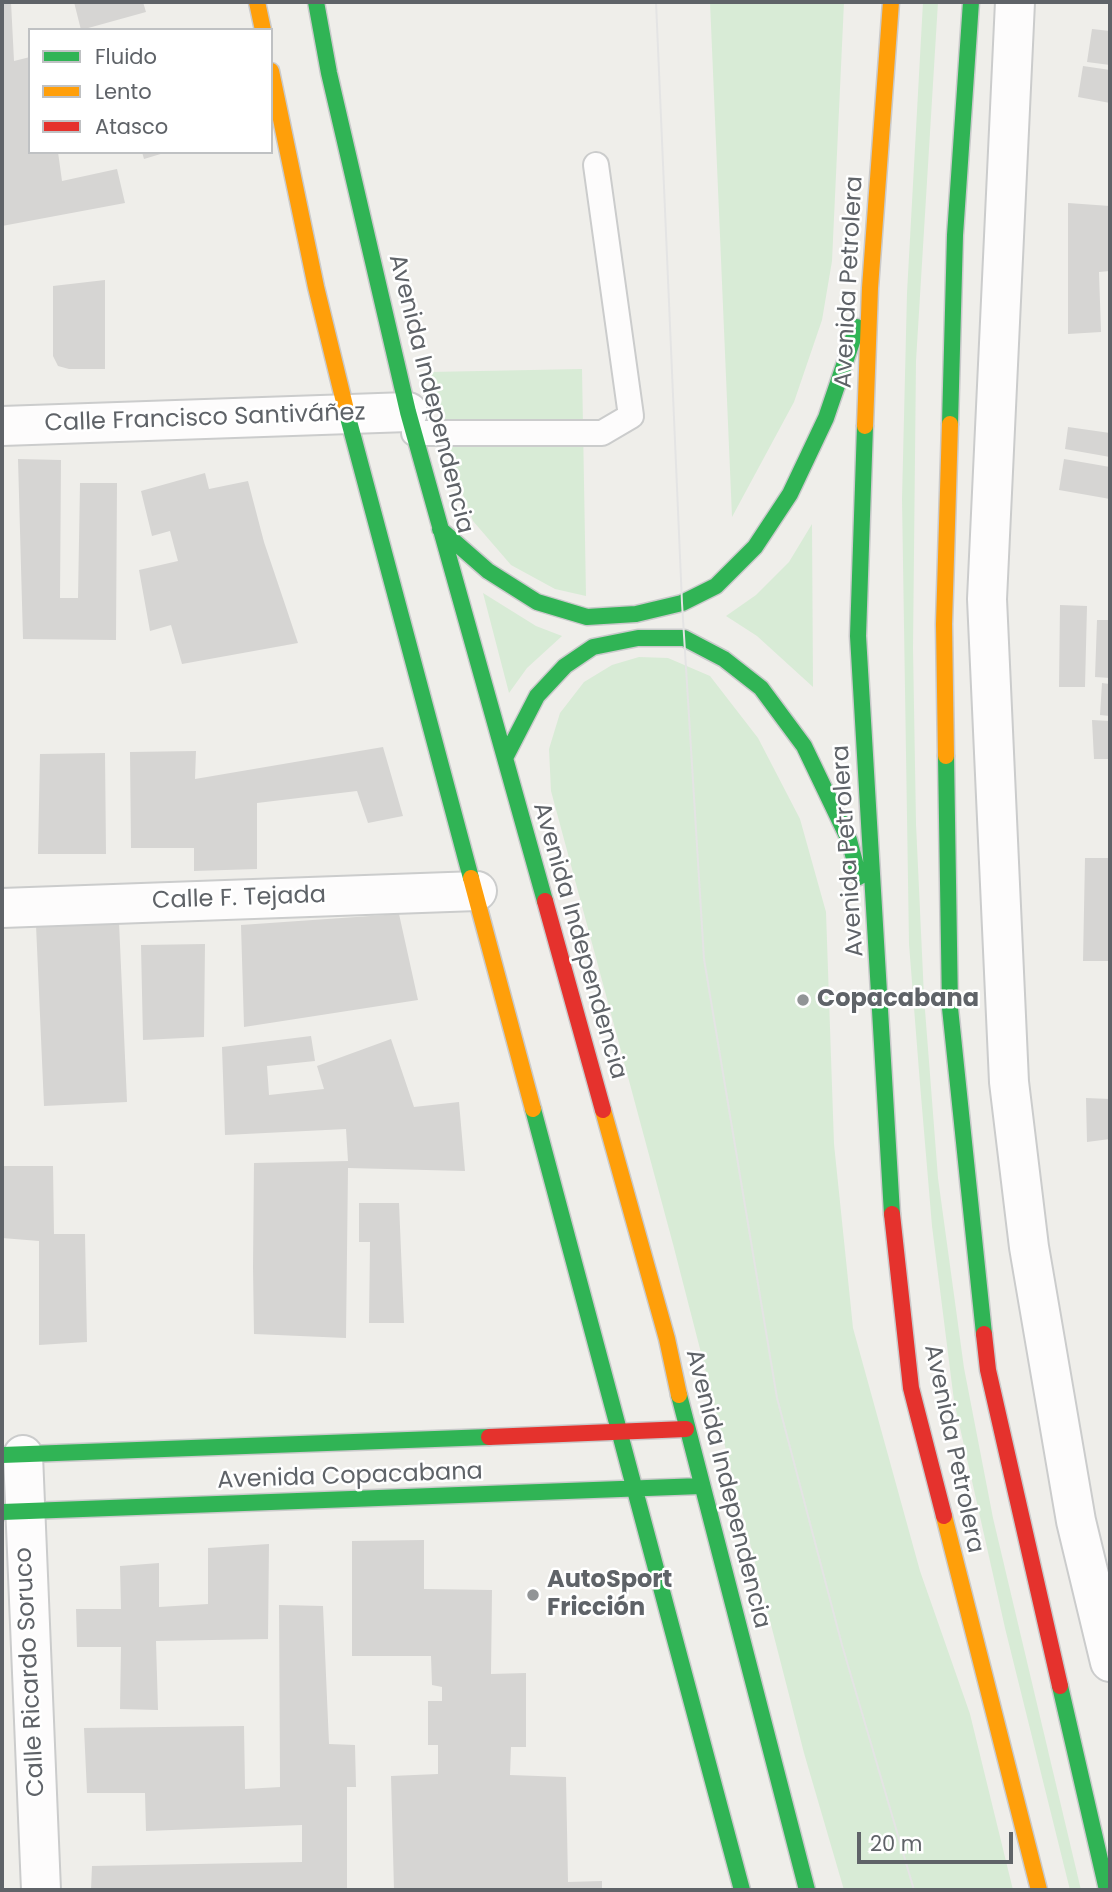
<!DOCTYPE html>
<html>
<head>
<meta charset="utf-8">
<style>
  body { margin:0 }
  #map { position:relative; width:1112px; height:1892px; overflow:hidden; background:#efeeea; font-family:Poppins,sans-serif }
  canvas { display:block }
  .frame { position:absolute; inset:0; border:4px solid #5f6368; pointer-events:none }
  .legend { position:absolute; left:28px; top:28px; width:245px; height:126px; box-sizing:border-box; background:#fff; border:2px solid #bfc1c3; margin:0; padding:9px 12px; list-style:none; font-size:21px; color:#5f6368 }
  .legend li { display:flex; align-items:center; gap:14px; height:35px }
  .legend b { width:35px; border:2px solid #bfc1c3 }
  .scale { position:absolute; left:857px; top:1832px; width:156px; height:32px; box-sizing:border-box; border:4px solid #5f6368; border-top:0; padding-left:9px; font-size:21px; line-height:24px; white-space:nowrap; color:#5f6368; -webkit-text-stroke:5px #fff; paint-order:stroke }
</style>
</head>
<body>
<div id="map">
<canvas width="1112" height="1892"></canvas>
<div class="frame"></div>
<ul class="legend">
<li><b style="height:9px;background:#30b455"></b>Fluido</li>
<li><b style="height:9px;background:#ff9f0a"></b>Lento</li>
<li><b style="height:9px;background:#e5322d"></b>Atasco</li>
</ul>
<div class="scale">20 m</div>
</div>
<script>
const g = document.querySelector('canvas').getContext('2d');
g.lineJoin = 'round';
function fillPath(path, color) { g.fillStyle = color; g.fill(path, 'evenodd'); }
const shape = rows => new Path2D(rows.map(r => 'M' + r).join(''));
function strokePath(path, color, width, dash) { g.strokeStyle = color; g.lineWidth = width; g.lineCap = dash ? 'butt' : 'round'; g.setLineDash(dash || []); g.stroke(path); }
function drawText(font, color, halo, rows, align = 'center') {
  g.font = font + ' Poppins,sans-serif'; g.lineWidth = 5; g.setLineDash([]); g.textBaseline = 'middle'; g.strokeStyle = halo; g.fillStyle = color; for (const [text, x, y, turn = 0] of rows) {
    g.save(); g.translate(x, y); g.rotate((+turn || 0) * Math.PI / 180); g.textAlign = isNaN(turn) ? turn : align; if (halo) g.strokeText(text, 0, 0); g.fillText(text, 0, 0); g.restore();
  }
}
fillPath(shape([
  [710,2,844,2,832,261,822,320,794,402,732,517],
  [923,2,938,2,916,361,913,648,916,824,924,997,938,1178,964,1368,993,1518,1081,1890,1070,1890,1005,1628,954,1401,932,1226,920,1084,909,944,902,499,907,293],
  [582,369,586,596,555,589,511,565,473,521,451,463,429,372],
  [812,524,813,687,757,636,726,616,756,595,789,562],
  [483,593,536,626,562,636,527,668,509,693],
  [639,657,668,658,710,676,758,738,800,819,826,912,834,1144,853,1328,920,1571,970,1714,1013,1890,844,1890,804,1753,673,1244,551,791,549,749,560,713,584,682,612,665]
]), '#d8ebd6');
fillPath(shape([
  [2,2,11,2,14,61,30,57,30,152,58,152,62,181,117,169,125,203,2,226],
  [74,2,143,2,146,12,81,30],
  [1092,29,1110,31,1110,65,1087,62],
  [1083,66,1110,70,1110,103,1078,97],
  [142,152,164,152,164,153,144,159],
  [1068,203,1110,206,1110,271,1099,272,1101,332,1068,334],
  [105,280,105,369,69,369,58,366,53,356,53,286],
  [1068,427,1110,433,1110,457,1065,449],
  [18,459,61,460,60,598,78,598,80,483,117,483,116,640,23,639],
  [1064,459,1110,467,1110,499,1059,490],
  [205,473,209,489,248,481,264,542,298,643,182,664,171,625,150,631,139,570,178,561,170,531,152,536,141,491],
  [1060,605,1087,606,1085,687,1059,687],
  [1097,620,1110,620,1110,678,1095,677],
  [1102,683,1110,684,1110,716,1100,715],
  [1092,720,1110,721,1110,759,1094,759],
  [383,747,403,816,368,823,357,791,257,803,257,869,194,871,194,848,131,848,130,752,196,751,195,779],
  [105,753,106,854,38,854,40,754],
  [1085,858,1110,858,1110,961,1083,961],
  [399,914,418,1000,244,1027,241,925],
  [119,922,127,1102,44,1106,36,925],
  [205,944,204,1037,143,1040,141,945],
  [311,1036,315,1061,267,1066,269,1095,324,1089,317,1066,391,1039,414,1107,459,1102,465,1171,348,1168,346,1338,254,1334,253,1267,254,1163,348,1161,346,1129,225,1135,222,1047],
  [1086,1098,1110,1099,1110,1139,1087,1142],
  [2,1166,53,1166,54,1234,85,1234,87,1342,39,1345,39,1241,2,1238],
  [359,1203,399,1203,404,1323,369,1323,370,1242,359,1242],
  [424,1540,424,1589,492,1590,491,1674,526,1673,526,1747,511,1747,510,1775,566,1777,568,1882,602,1881,602,1890,394,1890,391,1776,438,1774,438,1745,428,1745,428,1701,442,1701,442,1687,432,1685,431,1656,352,1656,352,1541],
  [269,1544,268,1639,156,1641,158,1710,120,1709,121,1647,77,1647,76,1609,121,1609,120,1566,159,1563,159,1607,208,1604,208,1548],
  [279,1605,323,1606,329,1744,355,1745,356,1787,347,1787,347,1890,91,1890,92,1866,302,1862,302,1825,146,1831,145,1793,87,1793,84,1728,244,1726,245,1789,280,1787]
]), '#d6d5d3');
const lane = shape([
  [414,433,602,433,631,416,596,165]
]);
const street = shape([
  [1015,2,987,599,1009,1082,1029,1247,1076,1521,1110,1662],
  [2,426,408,412],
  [2,908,477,891],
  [23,1455,41,1890]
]);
const fast = shape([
  [316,2,329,73,408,412,545,901],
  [346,410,471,878],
  [950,424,955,235,971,2],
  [865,426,858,636,892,1214],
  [440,529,488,571,537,602,587,617,636,614,682,603,716,586,755,547,790,494,826,418,857,327],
  [946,756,950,1008,984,1334],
  [505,758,537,696,565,666,593,647,638,638,684,638,724,659,761,688,804,746,849,840,859,877],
  [533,1109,742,1890],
  [679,1395,807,1890],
  [2,1455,489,1437],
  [2,1512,701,1486],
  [1060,1686,1107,1890]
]);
const slow = shape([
  [257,2,263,30],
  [271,71,316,287,346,410],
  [865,426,870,288,891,2],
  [946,756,944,624,950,424],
  [471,878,533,1109],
  [603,1110,667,1339,679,1395],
  [944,1516,1039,1890]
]);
const jam = shape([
  [545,901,603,1110],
  [892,1214,911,1388,944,1516],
  [984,1334,988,1370,1060,1686],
  [489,1437,686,1429]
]);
strokePath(lane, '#cbcccc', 28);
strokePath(street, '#cbcccc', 42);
strokePath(fast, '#cacacb', 19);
strokePath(slow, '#cacacb', 19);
strokePath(jam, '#cacacb', 19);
strokePath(lane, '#fdfcfc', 24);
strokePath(street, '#fdfcfc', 38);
strokePath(fast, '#30b455', 16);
strokePath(slow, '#ff9f0a', 16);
strokePath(jam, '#e5322d', 16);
strokePath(shape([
  [656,2,682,603,704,959,777,1398,842,1645,914,1890]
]), '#e4e4e4', 2);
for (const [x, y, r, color] of [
  [803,1000,7,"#919496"],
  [533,1595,7,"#919496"]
]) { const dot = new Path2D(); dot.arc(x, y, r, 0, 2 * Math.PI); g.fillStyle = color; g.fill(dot); strokePath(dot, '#fff', 2.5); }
drawText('24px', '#5f6368', '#fff', [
  ["Avenida Petrolera",850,282,-87],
  ["Avenida Independencia",430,394,76],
  ["Calle Francisco Santiváñez",205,419,-2],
  ["Avenida Petrolera",849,851,-94],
  ["Calle F. Tejada",239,899,-2],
  ["Avenida Independencia",579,941,74],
  ["Avenida Petrolera",953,1449,78],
  ["Avenida Copacabana",350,1477,-2],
  ["Avenida Independencia",727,1489,76],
  ["Calle Ricardo Soruco",31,1672,-93]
]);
drawText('bold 24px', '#5f6368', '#fff', [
  ["Copacabana",817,1000],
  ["AutoSport",547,1581],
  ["Fricción",547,1609]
], 'left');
</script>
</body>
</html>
